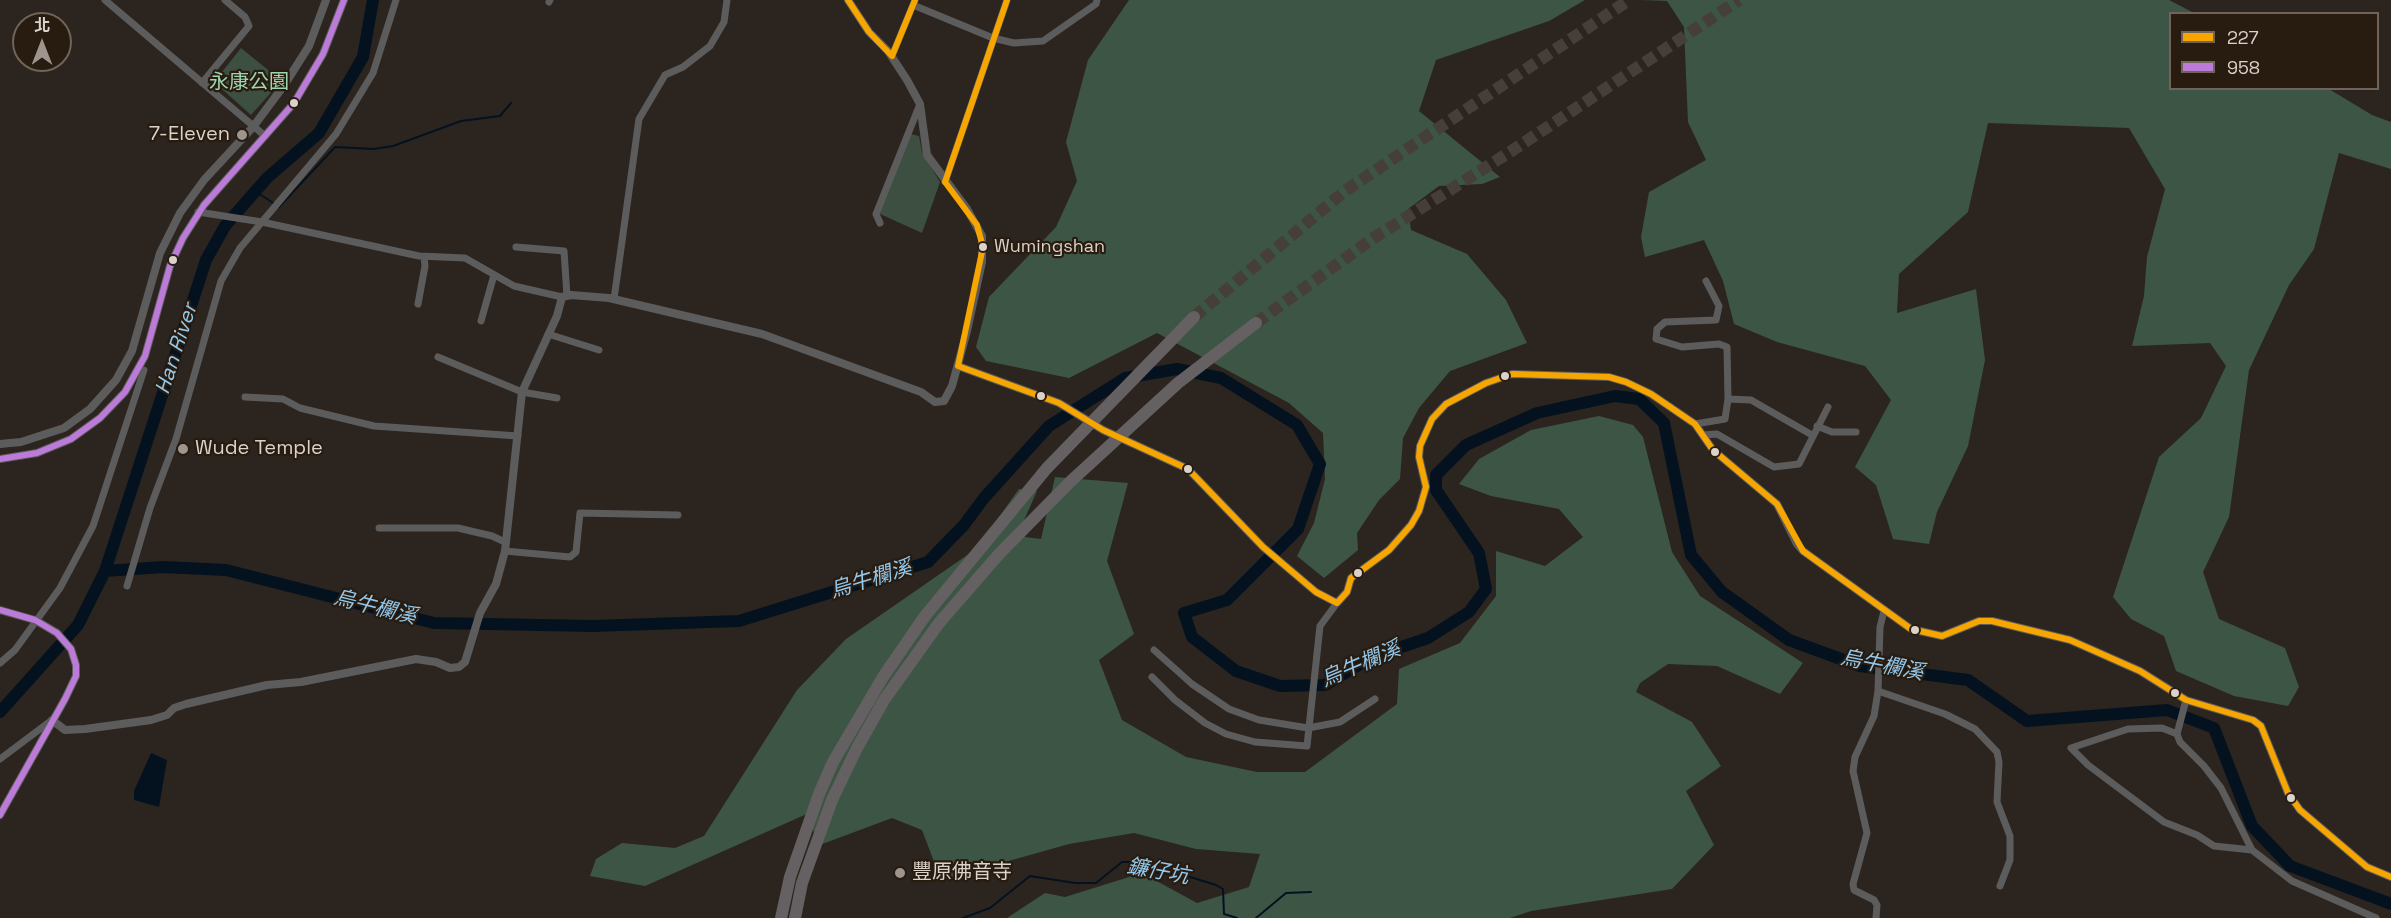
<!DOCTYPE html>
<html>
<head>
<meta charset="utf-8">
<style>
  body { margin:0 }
  #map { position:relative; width:2391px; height:918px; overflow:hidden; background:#2c251f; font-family:"Space Grotesk","Noto Sans TC",sans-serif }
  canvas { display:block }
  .legend { position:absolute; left:2169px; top:12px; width:210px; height:78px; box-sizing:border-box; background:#281b10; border:2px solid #70645a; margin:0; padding:8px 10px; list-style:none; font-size:18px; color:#dbd2ca }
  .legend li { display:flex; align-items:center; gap:12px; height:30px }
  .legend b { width:30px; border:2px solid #70645a }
  .north { position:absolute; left:12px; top:12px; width:60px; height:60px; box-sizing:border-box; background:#281b10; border:2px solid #70645a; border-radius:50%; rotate:0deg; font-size:16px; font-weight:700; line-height:24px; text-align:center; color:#dbd2ca }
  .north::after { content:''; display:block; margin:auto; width:21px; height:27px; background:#9e958e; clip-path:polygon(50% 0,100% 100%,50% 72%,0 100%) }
</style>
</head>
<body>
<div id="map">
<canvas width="2391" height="918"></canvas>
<ul class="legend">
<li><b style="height:8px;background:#f7a600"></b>227</li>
<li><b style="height:8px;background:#bd7bd9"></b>958</li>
</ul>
<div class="north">北</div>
</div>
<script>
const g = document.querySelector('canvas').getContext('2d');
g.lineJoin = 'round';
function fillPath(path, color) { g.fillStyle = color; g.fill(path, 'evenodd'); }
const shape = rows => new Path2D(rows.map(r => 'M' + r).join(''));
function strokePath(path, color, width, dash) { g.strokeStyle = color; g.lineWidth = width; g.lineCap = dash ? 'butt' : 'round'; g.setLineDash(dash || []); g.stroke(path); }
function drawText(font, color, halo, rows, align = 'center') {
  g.font = font + ' "Space Grotesk","Noto Sans TC",sans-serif'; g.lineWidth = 4.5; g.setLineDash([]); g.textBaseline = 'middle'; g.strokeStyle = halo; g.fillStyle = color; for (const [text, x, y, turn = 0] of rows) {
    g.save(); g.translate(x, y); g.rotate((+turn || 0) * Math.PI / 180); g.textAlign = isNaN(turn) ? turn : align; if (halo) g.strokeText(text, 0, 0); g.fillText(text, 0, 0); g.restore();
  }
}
fillPath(shape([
  [241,48,278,78,276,87,251,115,214,82],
  [907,133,919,136,922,152,940,182,922,233,878,213]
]), '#3c4f41');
fillPath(shape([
  [1129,0,1585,0,1549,21,1436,60,1419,111,1500,177,1482,184,1439,186,1408,209,1411,230,1467,254,1506,300,1527,343,1450,371,1419,408,1403,438,1400,479,1379,500,1357,533,1358,550,1324,578,1297,556,1314,523,1325,479,1323,433,1289,403,1157,333,1069,378,986,361,976,347,989,297,1056,227,1077,181,1066,142,1088,60],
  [1641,0,2169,0,2194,13,2170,14,2170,88,2329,89,2372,115,2391,122,2391,169,2339,153,2314,249,2289,285,2249,370,2229,517,2203,572,2219,619,2285,648,2299,687,2288,706,2234,696,2176,671,2164,636,2131,619,2113,597,2159,457,2201,418,2226,366,2210,343,2132,346,2144,296,2147,257,2165,189,2129,128,1988,123,1968,212,1899,274,1897,313,1976,289,1985,360,1968,446,1937,512,1929,544,1893,539,1876,485,1855,467,1891,400,1865,366,1777,342,1734,324,1723,281,1704,240,1645,257,1641,237,1649,192,1706,160,1688,122,1684,27,1667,1],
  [1599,416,1633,425,1643,437,1672,552,1700,596,1803,663,1780,694,1717,666,1668,664,1640,683,1636,692,1692,722,1721,766,1686,791,1714,845,1672,889,1531,911,1510,918,1007,918,1045,893,1065,897,1142,873,1197,903,1249,887,1260,854,1196,849,1134,833,1069,844,941,880,922,830,892,818,817,846,809,813,645,886,590,876,596,859,622,843,675,848,704,836,797,690,846,639,976,549,1019,489,1037,491,1017,536,1041,539,1055,477,1128,483,1107,561,1134,634,1099,660,1122,720,1186,757,1257,772,1305,772,1397,704,1399,669,1460,643,1496,596,1496,551,1545,566,1583,537,1559,509,1491,496,1459,484,1479,459,1531,430]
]), '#3d5545');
fillPath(shape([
  [151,753,167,760,159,807,134,800,134,791]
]), '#04121f');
strokePath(shape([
  [255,191,279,207,335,147,374,149,393,146,461,121,500,116,511,103],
  [963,918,990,908,1030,876,1075,883,1096,883,1122,862,1130,862,1139,871,1187,876,1216,885,1223,889,1224,914,1237,918],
  [1256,918,1286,893,1311,892]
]), '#04121f', 2);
strokePath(shape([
  [105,571,163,567,226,570,434,623,593,626,739,621,928,562,964,525,984,498,1049,426,1125,378,1177,369,1221,378,1297,425,1320,464,1298,529,1227,600,1184,613,1192,637,1236,671,1280,686,1325,685,1372,657,1428,638,1469,612,1486,589,1479,553,1436,490,1436,475,1466,445,1537,413,1615,396,1639,399,1664,423,1691,555,1722,592,1789,640,1860,666,1968,680,2027,721,2167,710,2214,728,2252,826,2290,866,2391,904],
  [0,712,78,625,105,571,206,260,225,226,267,178,319,133,363,57,373,0]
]), '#04121f', 12);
strokePath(shape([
  [1194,317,1345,191,1629,0],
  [1256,323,1372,239,1510,152,1739,0]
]), '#463f39', 12, [12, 6]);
strokePath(shape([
  [105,0,265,136],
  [549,2,550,0],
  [913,5,993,38,1014,43,1043,41,1096,4,1097,0],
  [892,56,915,0],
  [202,83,249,26,245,17,225,0],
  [945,182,1007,0],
  [198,212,262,222,419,256,465,258,514,286,562,297],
  [880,223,876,214,920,104],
  [516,247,564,251,567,296],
  [614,299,639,119,665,75,683,67,710,46,724,22,727,0],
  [418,304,425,266,424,257],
  [481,321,494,275],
  [548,334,599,350],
  [438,357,522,392,557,398],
  [245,397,283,399,300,408,374,426,518,436],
  [1728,399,1751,400,1812,435],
  [1695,424,1725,419,1728,399,1727,347,1719,344,1682,347,1656,339,1657,329,1665,322,1716,320,1719,306,1706,281],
  [1817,426,1832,432,1856,432],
  [1703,435,1717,434,1774,467,1799,464,1828,407],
  [379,528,458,528,492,536,505,542],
  [505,551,570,557,576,552,580,513,678,515],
  [127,586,150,508,176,439,221,281,240,248,336,134,373,73,396,0],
  [1154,650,1192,684,1229,709,1259,720,1308,728,1340,722,1375,699],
  [0,663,15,650,60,588,93,526,144,370],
  [1152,677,1175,700,1205,723,1226,734,1255,742,1307,746,1320,626,1337,603],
  [1878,691,1945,714,1975,729,1997,752,1999,762,1997,802,2010,836,2010,860,2000,886],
  [2177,734,2186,700],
  [0,759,52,720],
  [2252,850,2214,846,2197,835,2164,822,2088,765,2071,748,2128,729,2162,728,2177,734,2180,742,2204,766,2221,788,2252,850,2292,881,2376,918],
  [1876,918,1877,905,1874,900,1854,890,1853,884,1867,833,1853,771,1855,757,1874,716,1878,691,1880,627,1884,611]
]), '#5d5c5d', 7);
strokePath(shape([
  [958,366,1059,403,1103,430,1188,469,1263,547,1316,592,1337,603,1347,592,1351,578,1389,550,1411,525,1419,511,1426,487,1419,457,1420,446,1432,419,1446,404,1486,383,1512,374,1609,377,1626,382,1651,394,1695,424,1713,450,1777,504,1797,544,1803,551,1911,629,1942,636,1979,621,1992,621,2070,640,2140,671,2186,700,2253,720,2261,726,2288,793,2300,810,2367,867,2391,877],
  [0,444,21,442,64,428,90,409,116,380,132,351,160,253,180,213,204,180,253,127,285,84,309,46,326,0],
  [0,459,37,453,71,439,100,418,125,392,145,356,170,266,183,238,204,205,294,103,323,54,344,0],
  [0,610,35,620,57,633,71,649,76,665,76,676,65,699,0,815],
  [52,720,65,730,85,729,151,720,167,715,174,708,186,704,267,685,301,682,416,659,436,662,450,668,459,667,465,662,480,613,496,584,505,551,522,392,557,316,562,297,571,295,609,298,762,334,921,392,935,402,944,401,952,386,967,331,982,262,982,236,967,209,927,155,920,104,907,80,888,51,869,32,848,0]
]), '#5d5c5d', 8);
strokePath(shape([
  [781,918,790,877,819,794,833,762,883,677,925,616,1047,468,1194,317],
  [795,918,802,883,832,800,857,748,884,700,939,623,1000,553,1071,481,1178,383,1256,323]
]), '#656162', 12);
strokePath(shape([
  [848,0,869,32,892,56],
  [892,56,915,0],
  [945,182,977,225,983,247,958,366],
  [945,182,1007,0],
  [958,366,1059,403,1103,430,1188,469,1263,547,1316,592,1337,603,1347,592,1351,578,1389,550,1411,525,1419,511,1426,487,1419,457,1420,446,1432,419,1446,404,1486,383,1512,374,1609,377,1626,382,1651,394,1695,424,1713,450,1777,504,1803,551,1911,629,1942,636,1979,621,1992,621,2070,640,2140,671,2186,700,2253,720,2261,726,2288,793,2300,810,2367,867,2391,877]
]), '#f7a600', 6);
strokePath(shape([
  [0,459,37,453,71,439,100,418,125,392,145,356,170,266,183,238,204,205,294,103,323,54,344,0],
  [0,610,35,620,57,633,71,649,76,665,76,676,65,699,0,815]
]), '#bd7bd9', 6);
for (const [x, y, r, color] of [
  [294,103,5,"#dbd2ca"],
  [242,135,6,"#9e958e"],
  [983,247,5,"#dbd2ca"],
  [173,260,5,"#dbd2ca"],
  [1505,376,5,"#dbd2ca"],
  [1041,396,5,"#dbd2ca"],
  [183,449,6,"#9e958e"],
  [1715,452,5,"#dbd2ca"],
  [1188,469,5,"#dbd2ca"],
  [1358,573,5,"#dbd2ca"],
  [1915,630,5,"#dbd2ca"],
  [2175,693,5,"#dbd2ca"],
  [2291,798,5,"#dbd2ca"],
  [900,873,6,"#9e958e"]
]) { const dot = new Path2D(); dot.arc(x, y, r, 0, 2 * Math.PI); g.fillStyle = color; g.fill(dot); strokePath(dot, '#281b10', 2); }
drawText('18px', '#dbd2ca', '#281b10', [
  ["Wumingshan",994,247]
], 'left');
drawText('20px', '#9ed5b1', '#281b10', [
  ["永康公園",249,83]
]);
drawText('20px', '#dbd2ca', '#281b10', [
  ["7-Eleven",230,135,"right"],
  ["Wude Temple",195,449],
  ["豐原佛音寺",912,873]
], 'left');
drawText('italic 21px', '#93c9ed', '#281b10', [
  ["Han River",177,349,-72],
  ["烏牛欄溪",871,580,-17],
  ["烏牛欄溪",375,608,14],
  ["烏牛欄溪",1361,665,-23],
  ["烏牛欄溪",1882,666,11],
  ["鐮仔坑",1158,872,10]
]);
</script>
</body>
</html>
